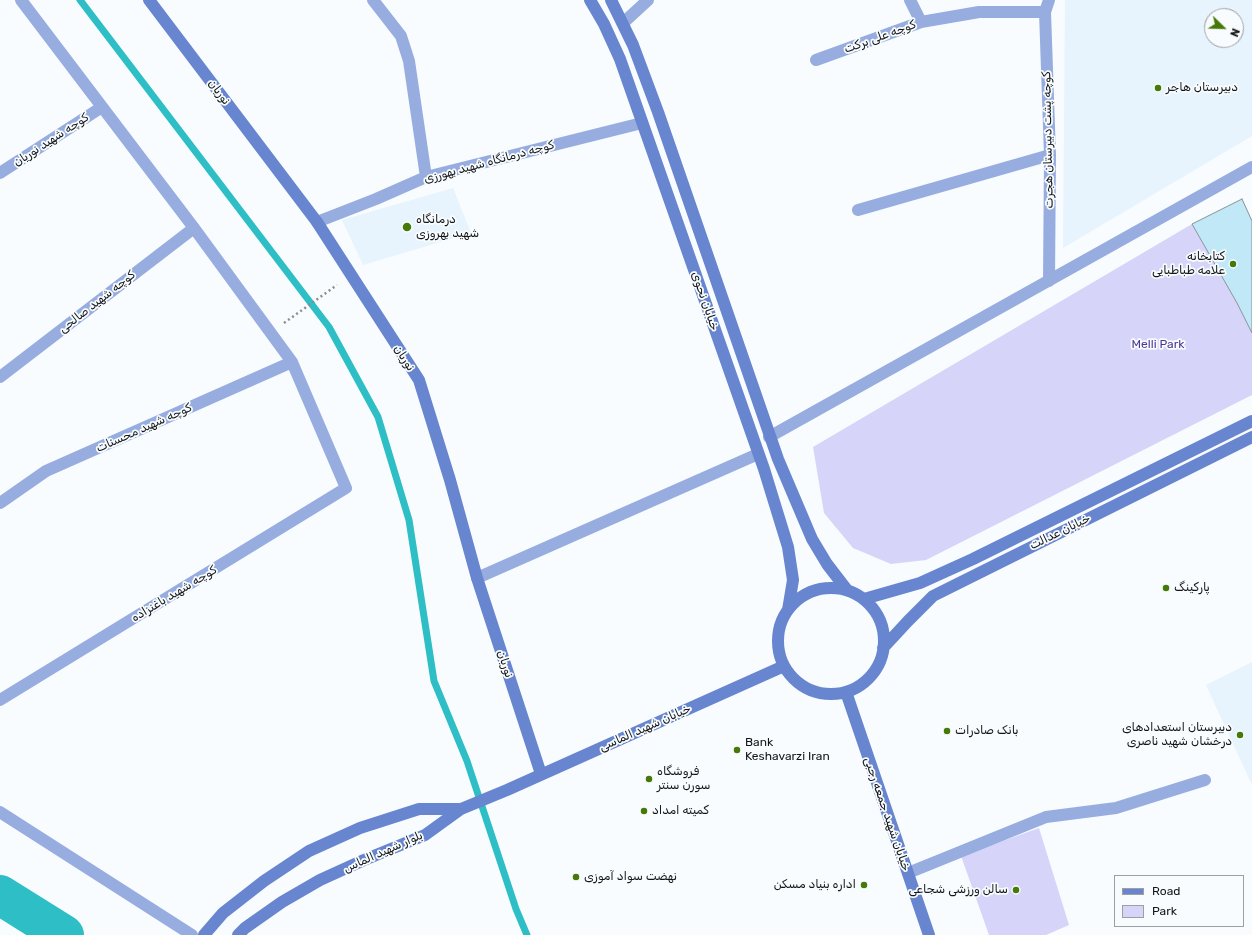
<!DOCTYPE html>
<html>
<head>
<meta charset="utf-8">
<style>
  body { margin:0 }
  #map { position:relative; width:1252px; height:935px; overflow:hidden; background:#f8fcfe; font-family:Rubik,sans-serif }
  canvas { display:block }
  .legend { position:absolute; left:1114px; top:875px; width:130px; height:52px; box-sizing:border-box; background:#f8fcfe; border:1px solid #9ca0a2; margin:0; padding:5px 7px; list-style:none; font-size:12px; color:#131618 }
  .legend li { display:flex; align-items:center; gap:8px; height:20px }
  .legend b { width:20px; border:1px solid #9ca0a2 }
  .north { position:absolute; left:1204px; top:8px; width:40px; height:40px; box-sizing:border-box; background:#f8fcfe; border:1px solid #9ca0a2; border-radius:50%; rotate:113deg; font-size:11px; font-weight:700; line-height:16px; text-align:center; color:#131618 }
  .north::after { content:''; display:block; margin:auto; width:14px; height:18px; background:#457908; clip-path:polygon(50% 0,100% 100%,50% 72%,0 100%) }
</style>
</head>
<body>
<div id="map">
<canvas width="1252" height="935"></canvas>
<ul class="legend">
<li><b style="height:5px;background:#6885d0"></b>Road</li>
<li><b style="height:11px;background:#d7d4fa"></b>Park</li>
</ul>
<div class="north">N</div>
</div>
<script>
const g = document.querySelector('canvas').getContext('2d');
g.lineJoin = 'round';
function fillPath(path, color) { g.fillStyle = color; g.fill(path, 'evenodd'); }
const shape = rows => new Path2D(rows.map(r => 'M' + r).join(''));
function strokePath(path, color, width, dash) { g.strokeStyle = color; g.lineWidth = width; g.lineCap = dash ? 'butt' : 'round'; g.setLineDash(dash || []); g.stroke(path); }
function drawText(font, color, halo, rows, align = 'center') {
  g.font = font + ' Rubik,Cairo,sans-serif'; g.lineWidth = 3.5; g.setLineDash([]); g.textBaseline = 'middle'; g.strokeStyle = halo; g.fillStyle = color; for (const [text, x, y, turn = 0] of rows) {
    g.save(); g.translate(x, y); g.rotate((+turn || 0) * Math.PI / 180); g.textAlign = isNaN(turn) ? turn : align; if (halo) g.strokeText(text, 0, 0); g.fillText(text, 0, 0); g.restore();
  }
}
fillPath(shape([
  [1065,0,1252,0,1252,136,1063,248],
  [1212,16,1236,16,1236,40,1212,40],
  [453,188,471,233,363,265,342,220],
  [1252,662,1252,785,1206,685]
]), '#e7f3fd');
fillPath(shape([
  [1192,224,1237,303,1252,333,1252,395,926,560,891,564,853,548,824,513,813,447],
  [1039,828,1069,925,1046,935,989,935,961,856]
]), '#d7d4fa');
strokePath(shape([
  [80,0,329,327,378,417,409,520,434,681,467,761,516,909,527,935]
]), '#2ebec5', 7);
strokePath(shape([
  [0,895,64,935]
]), '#2ebec5', 40);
const building = shape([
  [1242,199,1252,221,1252,333,1237,303,1192,224,1242,199]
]);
fillPath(building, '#c0e8f6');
strokePath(building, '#899397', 1);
strokePath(shape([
  [284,323,337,285]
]), '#8a8d8f', 2.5, [2, 3]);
strokePath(shape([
  [908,873,1046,817,1116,808,1205,780]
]), '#97ade0', 12);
strokePath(shape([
  [373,0,401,36,409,61,426,177],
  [1049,0,1045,12,1050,155,1049,281],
  [921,22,979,12,1045,12],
  [623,23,648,0],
  [816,60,921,22,910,0],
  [0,173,102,107],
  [858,210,1050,155],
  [317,222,376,199,426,177,642,123],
  [0,377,194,228],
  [769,437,1252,167],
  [0,503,46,471,292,362],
  [477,578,758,454],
  [0,700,346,488,292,362,194,228,21,0],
  [0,812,192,935]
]), '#97ade0', 12);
strokePath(shape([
  [149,0,317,222,419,380,450,480,477,578,541,774],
  [590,0,604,24,620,59,764,469,788,547,793,580,788,610],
  [611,0,633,45,658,112,778,459,812,539,827,564,847,590],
  '778 641a53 53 0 1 1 106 0a53 53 0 1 1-106 0Z',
  [864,599,920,583,973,559,1252,421],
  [883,648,908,621,933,596,1252,437],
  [846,692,929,935],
  [461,809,507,790,784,666],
  [204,935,223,913,264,881,309,851,360,828,419,809,461,809,425,835,364,860,320,880,282,902,245,928,238,935]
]), '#6885d0', 12);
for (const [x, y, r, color] of [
  [1158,88,4,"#457908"],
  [407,227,5,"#457908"],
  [1233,264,4,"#457908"],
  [1166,588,4,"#457908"],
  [947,731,4,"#457908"],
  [1240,735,4,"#457908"],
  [737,750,4,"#457908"],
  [649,779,4,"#457908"],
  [644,811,4,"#457908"],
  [576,877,4,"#457908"],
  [864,885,4,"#457908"],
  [1016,890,4,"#457908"]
]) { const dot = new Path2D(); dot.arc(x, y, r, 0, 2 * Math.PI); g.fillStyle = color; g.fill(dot); strokePath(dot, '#f8fcfe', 1.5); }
drawText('12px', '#131618', '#f8fcfe', [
  ["کوچه علی برکت",880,37,-20],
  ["نوریان",219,92,53],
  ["کوچه شهید نوریان",51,140,-33],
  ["کوچه پشت دبیرستان هجرت",1048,140,-91],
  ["کوچه درمانگاه شهید بهورزی",489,162,-15],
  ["خیابان نحوی",705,301,71],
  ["کوچه شهید صالحی",97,302,-38],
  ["نوریان",404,358,57],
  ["کوچه شهید محسنات",144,428,-24],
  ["خیابان عدالت",1060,532,-26],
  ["کوچه شهید باغنزاده",174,594,-31],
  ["نوریان",505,664,72],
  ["خیابان شهید الماسی",645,728,-24],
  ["خیابان شهید جمعه رجبی",887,814,71],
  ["بلوار شهید الماس",383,852,-24]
]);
drawText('12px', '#131618', '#f8fcfe', [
  ["دبیرستان هاجر",1166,88],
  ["درمانگاه",416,220],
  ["شهید بهروزی",416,234],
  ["کتابخانه",1225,257,"right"],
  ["علامه طباطبایی",1225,271,"right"],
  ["پارکینگ",1174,588],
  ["دبیرستان استعدادهای",1232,728,"right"],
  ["درخشان شهید ناصری",1232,742,"right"],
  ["بانک صادرات",955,731],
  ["Bank",745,743],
  ["Keshavarzi Iran",745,757],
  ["فروشگاه",657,772],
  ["سورن سنتر",657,786],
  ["کمیته امداد",652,811],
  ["نهضت سواد آموزی",584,877],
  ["اداره بنیاد مسکن",856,885,"right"],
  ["سالن ورزشی شجاعی",1008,890,"right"]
], 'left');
drawText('12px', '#4d3794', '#f8fcfe', [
  ["Melli Park",1158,345]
]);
</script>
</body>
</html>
